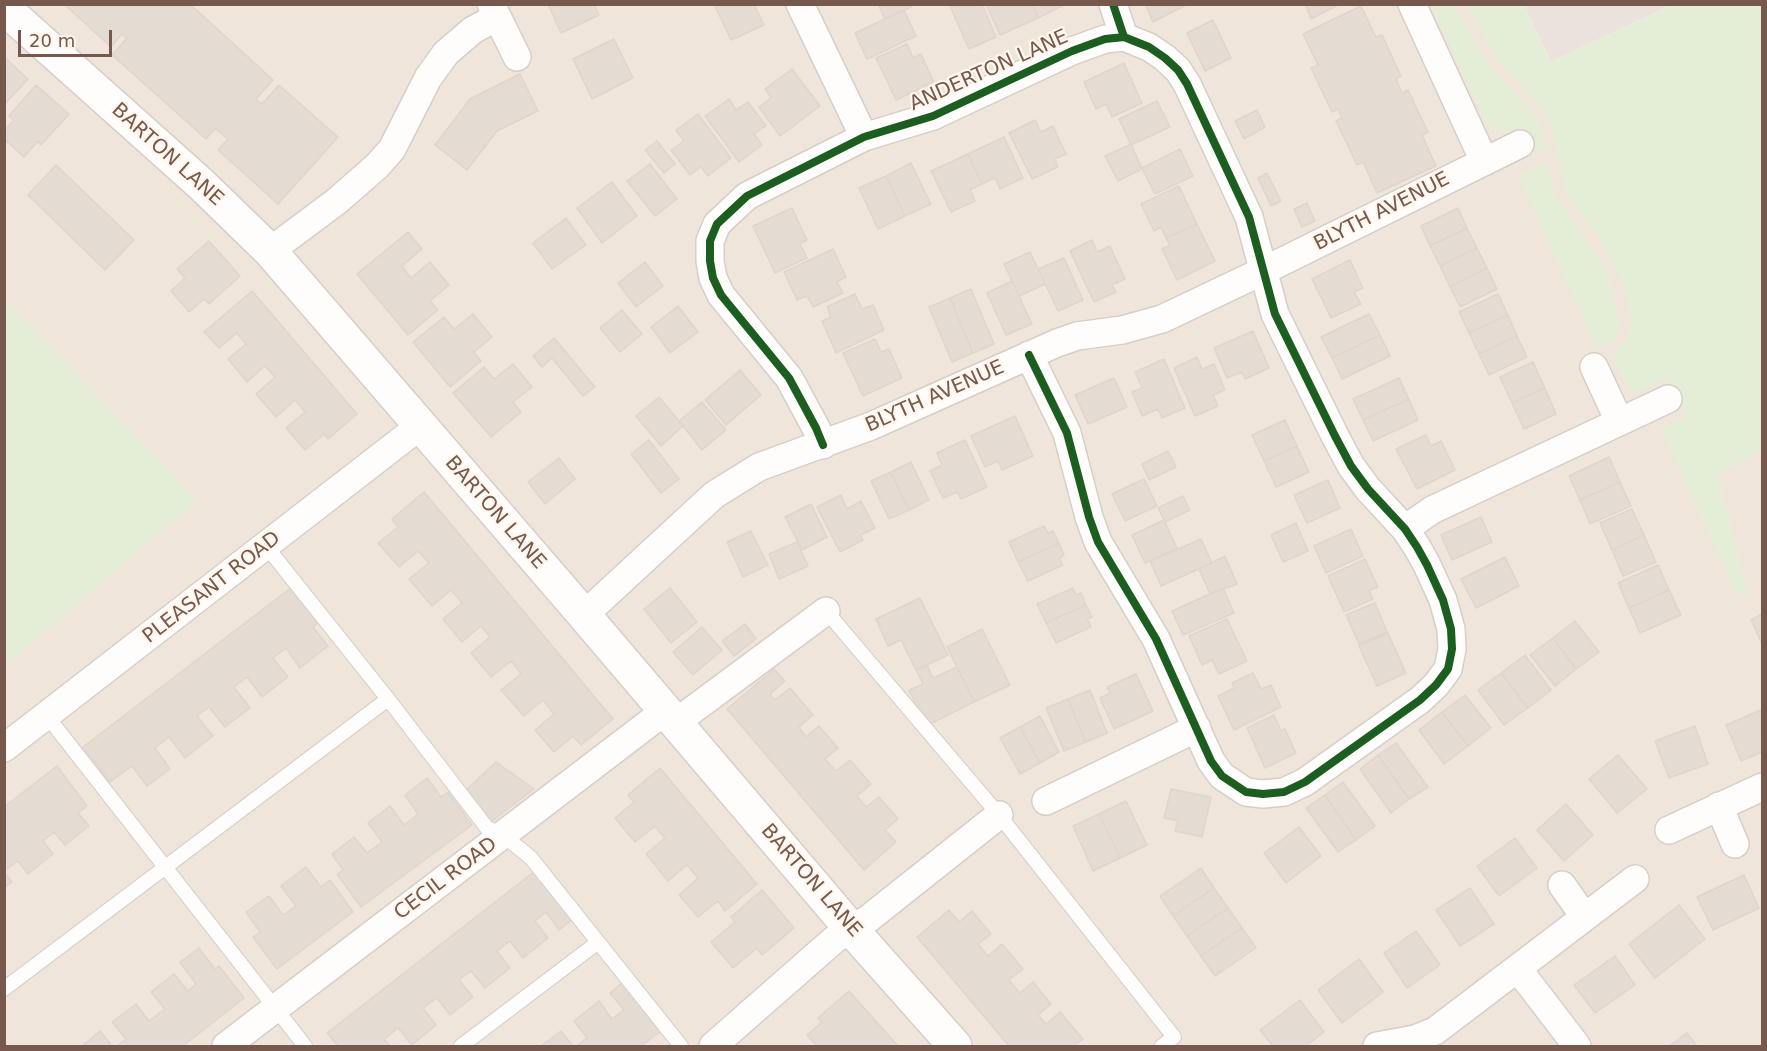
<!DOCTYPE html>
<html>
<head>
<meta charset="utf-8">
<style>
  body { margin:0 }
  #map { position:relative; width:1767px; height:1051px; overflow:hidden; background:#f7f2ec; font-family:"DejaVu Sans",sans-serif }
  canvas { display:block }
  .frame { position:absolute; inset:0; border:6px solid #76594c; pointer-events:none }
  .scale { position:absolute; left:18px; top:30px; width:94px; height:27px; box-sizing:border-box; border:3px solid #76594c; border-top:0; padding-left:8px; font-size:18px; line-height:21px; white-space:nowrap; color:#76594c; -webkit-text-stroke:4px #fff7ee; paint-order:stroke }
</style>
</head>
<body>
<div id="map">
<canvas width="1767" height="1051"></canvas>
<div class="frame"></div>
<div class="scale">20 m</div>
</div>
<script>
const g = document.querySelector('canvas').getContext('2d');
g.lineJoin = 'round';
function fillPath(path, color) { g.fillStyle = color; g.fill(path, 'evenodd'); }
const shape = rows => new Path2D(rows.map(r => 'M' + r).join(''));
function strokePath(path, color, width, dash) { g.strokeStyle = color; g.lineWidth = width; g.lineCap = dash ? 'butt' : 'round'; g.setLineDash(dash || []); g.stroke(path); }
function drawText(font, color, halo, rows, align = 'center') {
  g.font = font + ' "DejaVu Sans",sans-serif'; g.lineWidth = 4.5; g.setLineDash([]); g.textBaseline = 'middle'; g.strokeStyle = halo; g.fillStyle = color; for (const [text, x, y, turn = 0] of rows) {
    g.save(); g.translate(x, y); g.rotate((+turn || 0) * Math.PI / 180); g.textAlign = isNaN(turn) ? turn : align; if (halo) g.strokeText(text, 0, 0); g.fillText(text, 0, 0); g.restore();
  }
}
fillPath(shape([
  [5,5,1524,5,1718,473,1762,450,1762,1046,5,1046]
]), '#f0e5da');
fillPath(shape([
  [1524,5,1671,5,1551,62]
]), '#ebe2dd');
fillPath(shape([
  [1431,5,1453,5,1489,65,1536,116,1543,132,1546,149,1536,152,1522,127,1514,131,1504,132,1494,129,1486,122],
  [1466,5,1524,5,1551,62,1671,5,1762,5,1762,450,1718,473,1749,598,1734,589,1661,429,1685,418,1667,377,1640,390,1632,391,1629,389,1613,358,1628,337,1631,324,1629,306,1623,282,1602,243,1565,191,1552,129,1544,111,1497,59],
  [1545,163,1549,169,1555,194,1565,210,1604,265,1612,285,1619,322,1618,333,1614,340,1597,349,1518,175],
  [5,303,31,327,197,500,5,666]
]), '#e4eed7');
const building = shape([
  [64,4,190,4,273,80,256,99,262,104,279,85,338,137,278,204,218,150,228,139,215,128,206,139,112,55,127,38,122,34,111,47,64,4],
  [548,4,594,4,599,15,561,33,548,4],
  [714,4,754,4,764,25,731,40,714,4],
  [878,4,910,4,911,7,885,19,878,4],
  [949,4,982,4,996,37,969,49,949,4],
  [986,4,1032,4,1038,18,1000,35,986,4],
  [1032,4,1066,4,1038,18,1032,4],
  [1145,4,1188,4,1153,22,1145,4],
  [1305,4,1340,4,1311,19,1305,4],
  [1361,6,1376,37,1382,35,1401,76,1396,79,1402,93,1408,90,1428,132,1422,135,1436,166,1377,193,1363,162,1357,165,1336,121,1342,118,1338,109,1332,112,1311,68,1318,65,1303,34,1361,6],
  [904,10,916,36,867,59,855,33,904,10],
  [1213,20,1231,58,1205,71,1187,33,1213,20],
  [614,39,633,78,592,99,573,59,614,39],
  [907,44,913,58,921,54,934,82,896,100,876,58,907,44],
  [4,57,28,79,4,105,4,57],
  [1124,63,1142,103,1112,117,1106,104,1096,109,1084,82,1124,63],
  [792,69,820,106,780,136,759,107,771,98,765,89,792,69],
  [520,74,538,111,497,131,467,170,435,145,470,99,520,74],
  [36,85,69,114,41,145,38,141,24,157,4,139,4,131,14,120,9,116,36,85],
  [729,99,736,110,748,102,766,126,754,134,762,145,739,162,705,116,729,99],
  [1157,101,1170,127,1131,145,1119,119,1157,101],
  [1257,110,1265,127,1244,139,1235,121,1257,110],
  [698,114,731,158,708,176,701,167,690,175,671,150,684,141,676,130,698,114],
  [1035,120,1041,132,1053,126,1066,154,1055,159,1058,167,1032,179,1009,133,1035,120],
  [1004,137,1023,178,1000,189,995,178,982,184,968,154,1004,137],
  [657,141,675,164,664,173,645,150,657,141],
  [1131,144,1142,169,1118,181,1105,156,1131,144],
  [1180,149,1193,176,1155,194,1142,168,1180,149],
  [968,154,982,184,970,190,975,201,951,212,931,171,968,154],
  [911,163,931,204,905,216,886,176,911,163],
  [650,164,677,199,655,216,627,181,650,164],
  [56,165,134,240,105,270,28,195,56,165],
  [1267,173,1281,201,1271,206,1258,178,1267,173],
  [886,176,905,216,878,229,859,188,886,176],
  [612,182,637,216,602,243,577,208,612,182],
  [1179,186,1197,224,1166,238,1161,227,1154,231,1141,204,1179,186],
  [1307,203,1315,221,1302,227,1294,209,1307,203],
  [792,208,807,240,800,244,807,258,775,273,753,226,792,208],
  [1458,208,1467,228,1430,246,1421,226,1458,208],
  [566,218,586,245,552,269,533,243,566,218],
  [1197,224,1215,261,1177,280,1162,249,1170,245,1166,238,1197,224],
  [1467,228,1477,248,1440,266,1430,246,1467,228],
  [408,232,422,249,402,266,411,278,430,262,449,285,430,301,438,310,408,335,357,274,408,232],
  [1092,240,1097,252,1110,246,1125,279,1112,285,1116,292,1094,302,1070,251,1092,240],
  [209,241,240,276,209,304,204,299,189,312,171,291,185,278,177,269,209,241],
  [1477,248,1487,268,1450,287,1440,266,1477,248],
  [833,249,846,277,837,282,843,293,813,307,807,296,797,300,784,272,833,249],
  [1030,252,1045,284,1019,296,1004,264,1030,252],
  [1064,258,1083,300,1058,311,1038,269,1064,258],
  [1350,260,1363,288,1354,292,1361,304,1331,318,1312,279,1350,260],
  [645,262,663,286,636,307,618,283,645,262],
  [1487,268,1497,289,1460,307,1450,287,1487,268],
  [1012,281,1032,324,1006,335,987,293,1012,281],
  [971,289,994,344,973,353,950,298,971,289],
  [252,291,357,414,328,439,324,434,305,450,286,428,305,412,295,400,276,417,256,394,275,377,265,366,247,382,228,359,246,344,237,333,219,348,204,332,252,291],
  [855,294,862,309,873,305,884,330,836,353,822,321,831,317,827,307,855,294],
  [1498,294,1508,315,1469,333,1459,312,1498,294],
  [950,298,973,353,952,362,929,307,950,298],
  [678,306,698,332,670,353,651,327,678,306],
  [622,310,642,334,620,352,600,328,622,310],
  [473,314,492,337,474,352,481,361,450,387,413,342,444,317,454,329,473,314],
  [1369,314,1380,335,1332,358,1321,337,1369,314],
  [1508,315,1517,336,1479,354,1469,333,1508,315],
  [1253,331,1269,368,1245,379,1242,372,1227,378,1214,348,1253,331],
  [1380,335,1390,356,1342,379,1332,358,1380,335],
  [1517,336,1527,357,1489,375,1479,354,1517,336],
  [554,338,595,387,583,396,552,358,542,367,533,356,554,338],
  [875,339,881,352,889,349,902,378,863,396,843,353,875,339],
  [1197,357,1202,369,1214,364,1225,390,1213,395,1218,406,1195,416,1174,368,1197,357],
  [1164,359,1185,408,1162,418,1158,409,1142,416,1132,392,1142,388,1135,372,1164,359],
  [1533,362,1545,388,1512,403,1500,377,1533,362],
  [513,364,532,387,513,402,521,412,491,437,453,393,484,367,494,379,513,364],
  [740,370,761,395,726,425,705,400,740,370],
  [1114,378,1127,407,1088,424,1075,395,1114,378],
  [1399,378,1409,399,1363,420,1353,399,1399,378],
  [1545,388,1556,414,1524,429,1512,403,1545,388],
  [659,397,683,426,661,446,636,416,659,397],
  [1409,399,1418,420,1373,441,1363,420,1409,399],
  [702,402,726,430,702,450,679,421,702,402],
  [1015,416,1033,456,1002,470,998,461,985,467,971,436,1015,416],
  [1285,420,1297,446,1264,461,1252,435,1285,420],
  [1426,435,1431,446,1441,441,1455,470,1417,489,1396,449,1426,435],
  [649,440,679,479,661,493,631,454,649,440],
  [965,440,987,487,961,499,957,492,943,498,930,471,942,465,937,453,965,440],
  [1297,446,1309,472,1276,487,1264,461,1297,446],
  [1168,451,1176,467,1149,480,1142,464,1168,451],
  [1609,457,1620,482,1580,500,1569,476,1609,457],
  [559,458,575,479,545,504,528,482,559,458],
  [911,462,929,500,909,510,891,472,911,462],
  [891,472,909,510,889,519,871,481,891,472],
  [1144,479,1157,506,1125,521,1112,494,1144,479],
  [1328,480,1340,508,1307,523,1294,495,1328,480],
  [1620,482,1631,506,1590,524,1580,500,1620,482],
  [424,492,613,719,581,745,573,736,554,752,535,730,554,714,543,700,524,716,501,690,521,674,511,661,491,677,471,653,490,637,481,626,462,642,443,619,462,603,451,590,432,606,409,579,429,563,418,551,399,567,378,543,398,527,392,519,424,492],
  [841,495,847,509,861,501,875,528,861,535,863,540,840,552,817,507,841,495],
  [1183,496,1190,510,1165,522,1158,508,1183,496],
  [811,504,827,537,802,550,785,517,811,504],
  [1632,509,1644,535,1612,550,1600,523,1632,509],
  [1481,517,1492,542,1452,560,1441,535,1481,517],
  [1164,520,1177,548,1145,563,1132,535,1164,520],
  [1296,523,1308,551,1283,562,1271,535,1296,523],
  [1044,526,1048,533,1053,531,1059,543,1018,562,1009,542,1044,526],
  [1351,529,1363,556,1326,573,1314,546,1351,529],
  [751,531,768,565,743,577,727,542,751,531],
  [1644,535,1656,562,1623,576,1612,550,1644,535],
  [1201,539,1212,563,1161,586,1150,561,1201,539],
  [797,542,808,566,779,579,769,554,797,542],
  [1059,543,1064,555,1059,558,1063,565,1028,581,1018,562,1059,543],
  [1225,556,1237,584,1210,594,1199,569,1225,556],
  [1505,557,1519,586,1476,608,1461,579,1505,557],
  [1365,559,1378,587,1369,591,1373,599,1344,612,1328,576,1365,559],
  [1658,565,1669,590,1629,608,1618,583,1658,565],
  [292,587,319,622,313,627,328,646,300,668,286,648,273,658,288,677,262,697,247,677,234,687,250,708,225,727,209,707,197,716,213,736,185,758,169,737,155,748,170,769,147,786,132,766,110,782,83,747,292,587],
  [670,588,697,622,671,643,644,609,670,588],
  [1073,588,1076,595,1081,593,1086,605,1046,623,1037,604,1073,588],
  [1223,588,1234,613,1183,635,1172,611,1223,588],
  [1669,590,1681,615,1640,633,1629,608,1669,590],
  [920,598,948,655,916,670,901,640,888,646,876,619,920,598],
  [1375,603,1387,632,1359,644,1346,615,1375,603],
  [1086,605,1092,617,1087,619,1091,627,1056,643,1046,623,1086,605],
  [1762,614,1762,644,1751,620,1762,614],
  [1227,619,1247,661,1219,674,1212,660,1202,665,1189,636,1227,619],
  [1575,621,1599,652,1576,669,1553,638,1575,621],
  [745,624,756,639,734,656,722,641,745,624],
  [702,627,722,650,693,675,673,652,702,627],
  [982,629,1010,685,974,702,947,647,982,629],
  [1388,633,1406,673,1377,686,1359,646,1388,633],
  [1553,638,1576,669,1555,686,1530,655,1553,638],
  [1525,655,1551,690,1528,708,1501,673,1525,655],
  [927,665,933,678,957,667,974,702,926,726,909,690,923,684,916,670,927,665],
  [774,669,785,681,770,694,775,700,790,688,813,715,799,727,806,737,819,726,838,748,825,759,836,771,850,760,871,784,857,796,866,807,879,797,898,819,885,830,896,842,864,870,727,709,774,669],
  [1253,673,1261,689,1271,685,1281,707,1234,730,1218,696,1234,688,1232,683,1253,673],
  [1501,673,1528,708,1504,725,1478,690,1501,673],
  [1136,674,1153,711,1114,729,1100,698,1110,693,1107,687,1136,674],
  [1090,690,1107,733,1086,742,1068,699,1090,690],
  [1465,695,1491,728,1468,746,1442,712,1465,695],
  [1068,699,1086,742,1064,751,1046,708,1068,699],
  [1761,710,1762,752,1741,761,1726,725,1761,710],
  [1442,712,1468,746,1444,764,1419,730,1442,712],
  [1274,715,1281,731,1285,729,1296,753,1265,768,1247,728,1274,715],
  [1040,716,1059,752,1040,763,1020,727,1040,716],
  [1695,726,1708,764,1669,778,1655,741,1695,726],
  [1020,727,1040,763,1020,774,1000,738,1020,727],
  [1396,743,1428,787,1409,799,1378,755,1396,743],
  [1378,755,1409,799,1391,813,1360,769,1378,755],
  [1618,755,1647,789,1617,813,1589,779,1618,755],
  [496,762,534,789,488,824,464,792,496,762],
  [57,766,87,806,78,813,89,826,65,845,54,832,43,841,53,854,28,874,18,861,4,871,4,807,57,766],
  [660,768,757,884,725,911,718,901,698,917,679,895,698,878,687,865,668,881,646,854,665,838,655,826,635,842,615,818,634,802,628,795,660,768],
  [427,778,441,797,448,792,472,825,361,907,337,874,343,870,332,854,354,837,367,853,382,842,368,823,390,806,404,825,418,814,405,795,427,778],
  [1343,782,1375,826,1356,840,1325,795,1343,782],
  [1171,789,1211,797,1202,837,1175,831,1178,821,1164,818,1171,789],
  [1325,795,1356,840,1338,852,1306,808,1325,795],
  [1126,801,1147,845,1120,858,1099,814,1126,801],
  [1566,804,1593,835,1564,861,1537,830,1566,804],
  [1099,814,1120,858,1093,871,1073,826,1099,814],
  [1299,827,1321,856,1286,883,1264,853,1299,827],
  [1515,838,1537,868,1499,896,1477,866,1515,838],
  [306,867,321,887,330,880,353,912,277,969,253,937,260,932,246,912,269,896,283,915,296,906,281,886,306,867],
  [1201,868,1214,888,1173,916,1160,896,1201,868],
  [535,871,573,919,559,930,546,912,535,921,548,938,523,958,510,941,497,951,510,968,485,988,471,971,459,980,473,997,450,1015,437,998,423,1008,436,1025,412,1045,398,1028,384,1039,390,1046,338,1046,327,1033,535,871],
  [4,872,12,882,4,888,4,872],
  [1744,875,1759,908,1713,930,1697,897,1744,875],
  [1214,888,1228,908,1187,936,1173,916,1214,888],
  [1470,888,1494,924,1460,946,1436,910,1470,888],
  [762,890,794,928,762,955,757,948,733,968,711,942,735,922,731,917,762,890],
  [1679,905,1705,939,1655,978,1629,944,1679,905],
  [1228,908,1242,928,1201,956,1187,936,1228,908],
  [949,910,959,922,972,911,991,934,978,944,988,956,1002,944,1023,969,1009,980,1020,993,1033,982,1051,1004,1038,1015,1046,1024,1060,1012,1083,1039,1074,1046,1009,1046,917,937,949,910],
  [1242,928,1256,948,1215,976,1201,956,1242,928],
  [1416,931,1440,965,1407,988,1384,953,1416,931],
  [199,948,215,969,219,966,244,998,183,1046,117,1046,126,1039,112,1022,136,1004,149,1021,165,1009,151,992,174,974,188,991,196,984,180,962,199,948],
  [1615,956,1635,985,1595,1013,1574,985,1615,956],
  [1359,959,1383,992,1342,1023,1318,990,1359,959],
  [623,982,661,1031,641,1046,577,1046,587,1038,574,1021,599,1001,612,1019,624,1010,610,993,623,982],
  [849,991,898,1046,817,1046,807,1035,822,1022,818,1018,849,991],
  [1300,1000,1324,1032,1306,1046,1273,1046,1260,1030,1300,1000],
  [100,1031,112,1046,82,1046,100,1031],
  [561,1031,573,1046,541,1046,561,1031],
  [1687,1033,1697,1046,1669,1046,1687,1033]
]);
fillPath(building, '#e4dbd3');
strokePath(building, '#e0d5ce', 1.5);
const lane = shape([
  [266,546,388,699,487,828,503,835,531,858,681,1046],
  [826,611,999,815,1174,1037,1162,1046],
  [47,716,305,1046],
  [4,989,388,699],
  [461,1046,597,943]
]);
const street = shape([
  [491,4,517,57],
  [800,4,864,137],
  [1412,4,1484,161],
  [270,251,337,201,377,166,392,149,428,78,446,53,473,30,497,17],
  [1029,355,1067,433,1089,517,1098,542,1156,639,1211,761,1222,776,1246,792,1263,794,1284,792,1305,782,1420,700,1436,685,1448,669,1452,649,1451,629,1443,600,1427,565,1417,547,1405,529,1368,489,1351,466,1335,436,1275,314,1249,217,1187,84,1178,70,1165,58,1149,47,1124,37,1113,4],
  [1594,367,1619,421],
  [823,445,816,428,789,378,721,295,713,278,710,261,710,241,717,224,747,196,864,137,933,116,1072,51,1105,39,1124,37],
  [1405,529,1432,510,1668,399],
  [584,615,714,495,759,467,871,426,1057,343,1077,336,1122,330,1162,319,1263,271,1520,144],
  [675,723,826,611],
  [4,748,420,426],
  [1046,801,1197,728],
  [1719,806,1735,844],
  [1669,830,1762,787],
  [1562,885,1584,916],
  [1518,969,1577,1046],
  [226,1046,665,711],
  [713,1046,835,939,868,919,999,815],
  [1377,1046,1415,1039,1435,1031,1635,879]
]);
const secondary = shape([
  [4,8,201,184,270,251,584,615,852,930,955,1046]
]);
strokePath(lane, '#d6cec8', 16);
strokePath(street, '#d6cec8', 30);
strokePath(secondary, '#d7cec8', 36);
strokePath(lane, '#fefdfc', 14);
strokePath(street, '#fefdfc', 27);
strokePath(secondary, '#fefdfc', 33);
strokePath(shape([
  [1029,355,1067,433,1089,517,1098,542,1156,639,1211,761,1222,776,1246,792,1263,794,1284,792,1305,782,1420,700,1436,685,1448,669,1452,649,1451,629,1443,600,1427,565,1417,547,1405,529,1368,489,1351,466,1335,436,1275,314,1249,217,1187,84,1178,70,1165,58,1149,47,1124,37,1113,4],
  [823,445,816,428,789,378,721,295,713,278,710,261,710,241,717,224,747,196,864,137,933,116,1072,51,1105,39,1124,37]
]), '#1b5e20', 8);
drawText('20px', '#76594c', '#fff7ee', [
  ["ANDERTON LANE",989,71,-24],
  ["BARTON LANE",167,155,42],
  ["BLYTH AVENUE",1382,212,-27],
  ["BLYTH AVENUE",935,397,-24],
  ["BARTON LANE",495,513,49],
  ["PLEASANT ROAD",212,588,-38],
  ["CECIL ROAD",446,879,-37],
  ["BARTON LANE",811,881,49]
]);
</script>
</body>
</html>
